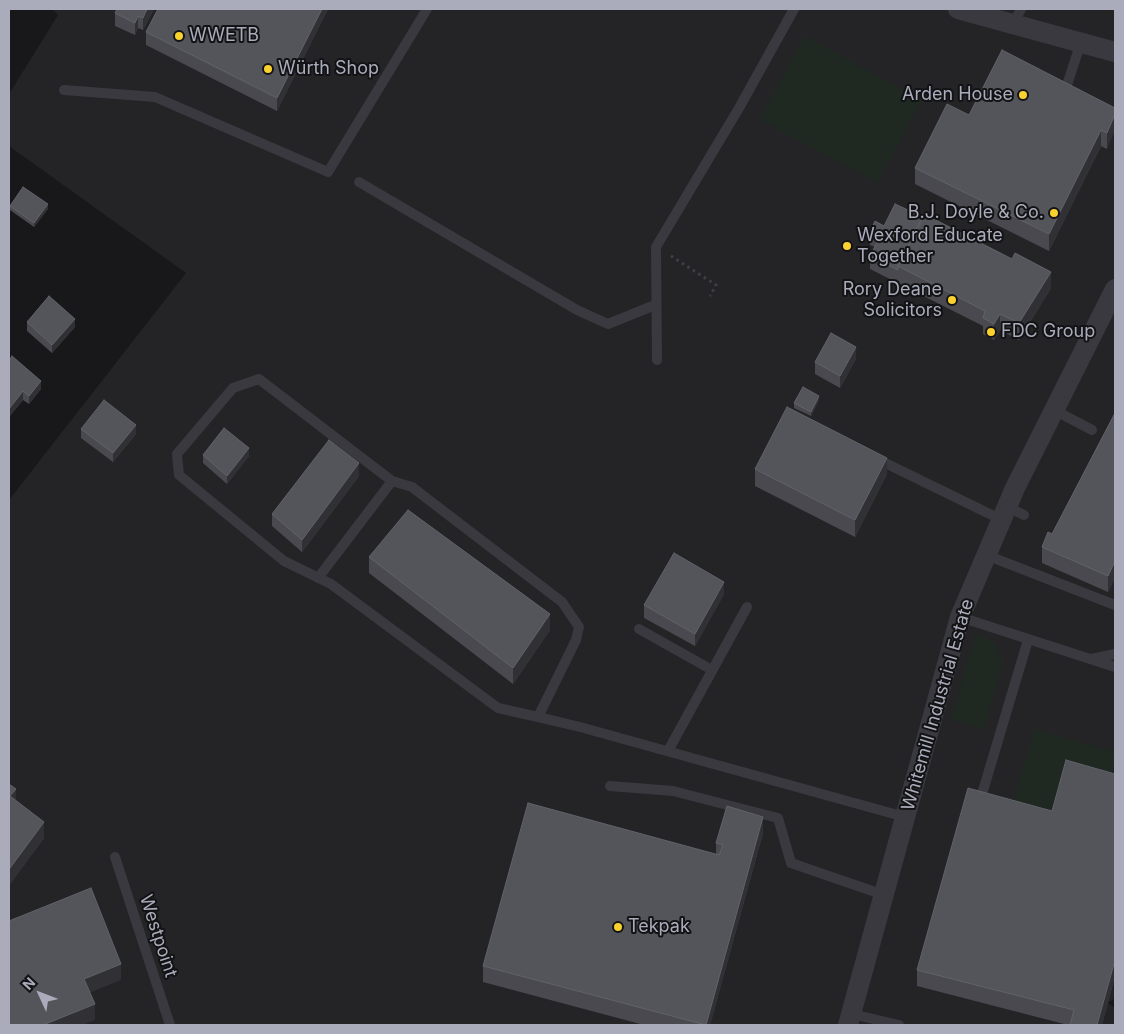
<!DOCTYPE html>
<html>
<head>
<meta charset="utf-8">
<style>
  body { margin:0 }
  #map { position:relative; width:1124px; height:1034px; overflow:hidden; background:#18181a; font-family:Inter,sans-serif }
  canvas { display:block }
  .frame { position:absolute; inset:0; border:10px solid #aaacbb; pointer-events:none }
  .north { position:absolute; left:15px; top:969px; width:50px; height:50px; -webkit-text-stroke:4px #131315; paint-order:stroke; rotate:313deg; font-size:14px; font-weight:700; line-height:20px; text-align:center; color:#aaacbb }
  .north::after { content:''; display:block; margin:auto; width:18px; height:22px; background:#aaacbb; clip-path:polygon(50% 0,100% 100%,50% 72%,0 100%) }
</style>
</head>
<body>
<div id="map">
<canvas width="1124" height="1034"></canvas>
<div class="frame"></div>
<div class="north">N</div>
</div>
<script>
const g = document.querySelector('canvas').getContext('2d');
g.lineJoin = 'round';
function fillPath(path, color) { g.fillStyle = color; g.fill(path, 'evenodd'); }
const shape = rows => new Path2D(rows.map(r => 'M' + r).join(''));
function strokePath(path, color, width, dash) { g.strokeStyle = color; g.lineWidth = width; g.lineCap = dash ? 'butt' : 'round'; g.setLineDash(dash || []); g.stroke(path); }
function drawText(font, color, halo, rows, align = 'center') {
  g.font = font + ' Inter,sans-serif'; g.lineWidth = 4; g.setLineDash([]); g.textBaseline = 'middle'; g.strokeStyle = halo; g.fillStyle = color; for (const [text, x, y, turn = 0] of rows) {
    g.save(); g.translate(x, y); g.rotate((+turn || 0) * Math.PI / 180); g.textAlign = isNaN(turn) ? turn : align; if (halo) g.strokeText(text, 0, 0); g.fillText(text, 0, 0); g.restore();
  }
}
fillPath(shape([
  [52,9,1115,9,1115,998,1108,1003,1115,1008,1115,1025,9,1025,9,500,186,273,9,146,9,94,58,15]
]), '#242427');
fillPath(shape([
  [805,36,922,100,877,183,759,119],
  [975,635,989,639,996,645,1003,663,984,729,951,720],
  [1035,729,1115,752,1115,762,1107,788,1052,827,1009,815]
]), '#1f2922');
strokePath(shape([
  [671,256,716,285,710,296]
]), '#3f4046', 3, [2.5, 4]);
strokePath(shape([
  [1013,24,1021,9],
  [1066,88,1081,42],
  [64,90,155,97,328,172,427,9],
  [359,182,577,310,608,324,655,305],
  [657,360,656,247,739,108,794,9],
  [1054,410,1092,430],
  [875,458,1002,520],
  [1007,507,1024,515],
  [986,555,1115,605],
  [318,578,392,481],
  [960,617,1115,667],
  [639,629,712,670],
  [1091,659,1115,654],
  [538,717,576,640,579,627,562,602,412,487,392,481,259,379,233,388,177,454,179,475,284,561,331,584,498,708,538,717,580,727,905,817],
  [668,751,747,607],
  [610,786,673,791,778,818,791,863,884,895],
  [979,804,1028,640],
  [115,857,170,1025],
  [852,1014,899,1025]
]), '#39393f', 10);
strokePath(shape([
  [958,9,1115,52],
  [848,1025,960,617,1015,488,1115,289]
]), '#39393f', 20);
fillPath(shape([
  [154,9,143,30,138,28,135,35,115,26,115,13],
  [158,9,328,9,277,111,146,45,146,32],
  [1115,108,1107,149,1101,146,1049,251,915,184,915,168,969,115],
  [10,206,48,209,34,227,10,210],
  [884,226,1051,288,1019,340,1000,330,994,340,983,334,983,326,870,269,870,256,875,247,870,245,870,232],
  [27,322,75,327,52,353,27,331],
  [856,359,840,388,815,374,815,362],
  [9,361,41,389,29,404,23,400,9,417],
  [819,400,811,416,794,408,794,403],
  [1115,413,1115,577,1108,592,1042,563,1042,547,1052,534],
  [81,429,136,434,113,462,81,438],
  [203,455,249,456,227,484,203,463],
  [755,469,887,474,855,537,755,486],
  [359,476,302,552,272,526,272,514],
  [369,557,550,630,513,684,369,573],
  [724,594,695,646,644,618,644,605],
  [9,784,16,801,44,838,10,884,9,884],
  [763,833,710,1025,644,1025,483,982,483,966,716,854,716,843],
  [917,970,1115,976,1102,1025,1068,1025,917,986]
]), '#49494f');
fillPath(shape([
  [147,9,154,9,143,30,143,18],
  [322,9,328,9,277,111,277,98],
  [138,16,138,28,135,35,135,23],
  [1115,114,1115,130,1107,149,1107,133],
  [1101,130,1101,146,1049,251,1049,234],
  [48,204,48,209,34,227,34,223],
  [1051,272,1051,288,1019,340,1019,323],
  [1000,314,1000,330,994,340,994,324],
  [75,319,75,327,52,353,52,345],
  [856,347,856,359,840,388,840,376],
  [41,381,41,389,29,404,29,396],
  [23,391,23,400,9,417,9,409],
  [819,396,819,400,811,416,811,412],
  [136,425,136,434,113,462,113,453],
  [249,448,249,456,227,484,227,476],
  [887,458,887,474,855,537,855,520],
  [359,463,359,476,302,552,302,540],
  [1115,561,1115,577,1108,592,1108,576],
  [724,582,724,594,695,646,695,634],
  [550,614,550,630,513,684,513,668],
  [16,789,16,805,10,796],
  [763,817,763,833,710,1025,706,1025],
  [44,822,44,838,10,884,10,868],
  [1115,960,1115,976,1102,1025,1097,1025],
  [121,964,121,980,84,995,84,979],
  [95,1004,95,1020,83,1025,43,1025]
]), '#313135');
const building = shape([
  [117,9,147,9,143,18,138,16,135,23,115,13,117,9],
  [158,9,322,9,277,98,146,32,158,9],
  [1002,50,1115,108,1115,114,1107,133,1101,130,1049,234,915,168,947,104,969,115,1002,50],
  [23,187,48,204,34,223,10,206,23,187],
  [895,204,923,217,898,266,898,270,870,256,880,237,870,232,875,221,884,226,895,204],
  [924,214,1012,259,1015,253,1051,272,1019,323,1000,314,994,324,983,318,985,311,898,266,924,214],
  [49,296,75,319,52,345,27,322,49,296],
  [831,333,856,347,840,376,815,362,831,333],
  [12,356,41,381,29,396,23,391,9,409,9,361,12,356],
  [803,387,819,396,811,412,794,403,803,387],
  [104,400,136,425,113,453,81,429,104,400],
  [787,407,887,458,855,520,755,469,787,407],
  [1115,413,1115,561,1108,576,1042,547,1048,532,1052,534,1115,413],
  [224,428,249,448,227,476,203,455,224,428],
  [329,440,359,463,302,540,272,514,329,440],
  [408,510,550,614,513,668,369,557,408,510],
  [674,553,724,582,695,634,644,605,674,553],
  [1066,760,1115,774,1115,960,1097,1025,1070,1025,1074,1010,917,970,968,788,1052,811,1066,760],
  [9,784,16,789,10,796,44,822,10,868,9,867,9,784],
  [528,803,719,855,723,845,716,843,727,806,763,817,706,1025,483,966,528,803],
  [91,888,121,964,84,979,95,1004,43,1025,9,1025,9,921,91,888]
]);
fillPath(building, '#54545b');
strokePath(building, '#61626a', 1);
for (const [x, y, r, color] of [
  [179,36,5,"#fad230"],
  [268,69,5,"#fad230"],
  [1023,95,5,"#fad230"],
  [1054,213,5,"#fad230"],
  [847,246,5,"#fad230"],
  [952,300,5,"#fad230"],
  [991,332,5,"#fad230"],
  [618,927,5,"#fad230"]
]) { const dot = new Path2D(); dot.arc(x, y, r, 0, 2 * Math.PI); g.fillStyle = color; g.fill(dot); strokePath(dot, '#131315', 2); }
drawText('18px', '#aaacbb', '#131315', [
  ["WWETB",189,36],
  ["Würth Shop",278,69],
  ["Arden House",1013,95,"right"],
  ["B.J. Doyle & Co.",1044,213,"right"],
  ["Wexford Educate",857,236],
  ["Together",857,257],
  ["Rory Deane",942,290,"right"],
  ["Solicitors",942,311,"right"],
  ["FDC Group",1001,332],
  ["Tekpak",628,927]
], 'left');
drawText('18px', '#aaacbb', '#131315', [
  ["Whitemill Industrial Estate",938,705,-74],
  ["Westpoint",158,936,72]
]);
</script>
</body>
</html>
